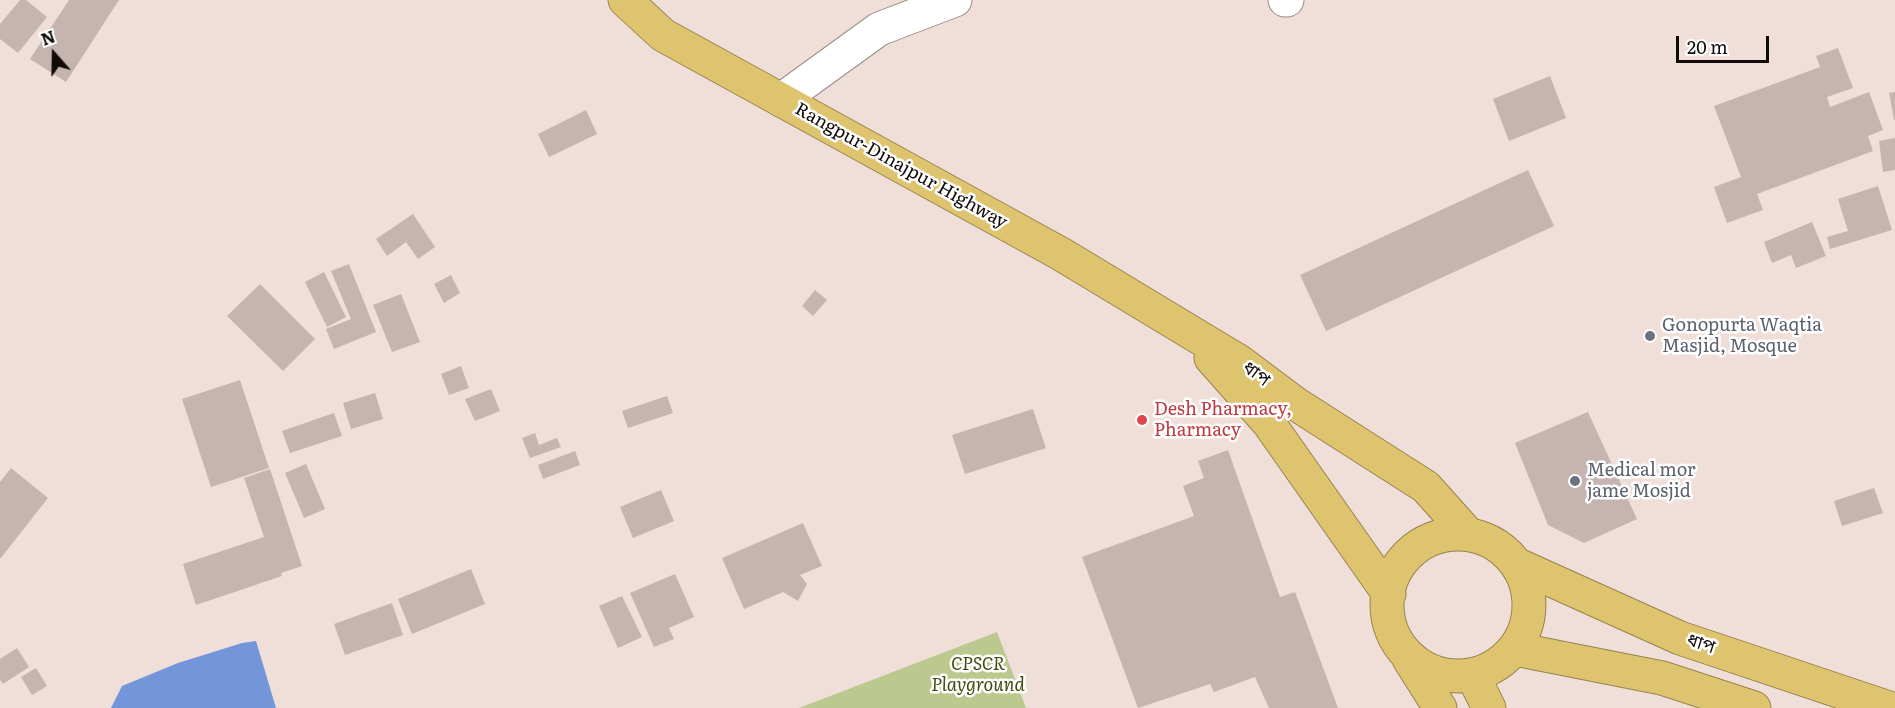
<!DOCTYPE html>
<html>
<head>
<meta charset="utf-8">
<style>
  body { margin:0 }
  #map { position:relative; width:1895px; height:708px; overflow:hidden; background:#f0dfd9; font-family:Literata,serif }
  canvas { display:block }
  .north { position:absolute; left:24px; top:24px; width:60px; height:60px; -webkit-text-stroke:4px #fff; paint-order:stroke; rotate:340deg; font-size:16px; font-weight:700; line-height:24px; text-align:center; color:#100b09 }
  .north::after { content:''; display:block; margin:auto; width:21px; height:27px; background:#100b09; clip-path:polygon(50% 0,100% 100%,50% 72%,0 100%) }
  .scale { position:absolute; left:1676px; top:36px; width:93px; height:27px; box-sizing:border-box; border:3px solid #100b09; border-top:0; padding-left:8px; font-size:18px; line-height:21px; white-space:nowrap; color:#100b09; -webkit-text-stroke:4px #fff; paint-order:stroke }
</style>
</head>
<body>
<div id="map">
<canvas width="1895" height="708"></canvas>
<div class="north">N</div>
<div class="scale">20 m</div>
</div>
<script>
const g = document.querySelector('canvas').getContext('2d');
g.lineJoin = 'round';
function fillPath(path, color) { g.fillStyle = color; g.fill(path, 'evenodd'); }
const shape = rows => new Path2D(rows.map(r => 'M' + r).join(''));
function strokePath(path, color, width, dash) { g.strokeStyle = color; g.lineWidth = width; g.lineCap = dash ? 'butt' : 'round'; g.setLineDash(dash || []); g.stroke(path); }
function drawText(font, color, halo, rows, align = 'center') {
  g.font = font + ' Literata,"Noto Sans Bengali",serif'; g.lineWidth = 5; g.setLineDash([]); g.textBaseline = 'middle'; g.strokeStyle = halo; g.fillStyle = color; for (const [text, x, y, turn = 0] of rows) {
    g.save(); g.translate(x, y); g.rotate((+turn || 0) * Math.PI / 180); g.textAlign = isNaN(turn) ? turn : align; if (halo) g.strokeText(text, 0, 0); g.fillText(text, 0, 0); g.restore();
  }
}
fillPath(shape([
  [997,632,1026,708,799,708]
]), '#bcc98e');
fillPath(shape([
  [256,641,276,708,111,708,122,686,178,663,242,643]
]), '#7296d9');
fillPath(shape([
  [20,0,26,0,47,17,18,53,0,39,0,24],
  [69,0,119,0,66,82,30,59],
  [1838,48,1853,88,1827,97,1830,107,1869,92,1883,130,1868,136,1873,151,1757,194,1763,210,1727,223,1714,187,1741,177,1714,106,1820,67,1816,56],
  [1550,76,1566,118,1509,141,1493,99],
  [1895,92,1895,120,1894,120,1889,93],
  [586,110,597,134,549,157,538,134],
  [1895,138,1895,170,1883,172,1879,141],
  [1528,170,1554,226,1326,331,1300,275],
  [1878,186,1892,230,1830,249,1827,237,1848,231,1838,199],
  [413,214,435,247,418,259,406,242,387,256,376,239],
  [1812,222,1826,256,1796,268,1791,255,1772,263,1764,242],
  [349,264,376,332,334,349,326,329,351,319,331,271],
  [324,272,346,317,327,327,305,282],
  [451,275,460,293,444,303,434,284],
  [260,284,315,339,283,371,227,316],
  [815,290,827,300,813,316,802,306],
  [401,294,420,342,392,352,373,305],
  [461,366,469,388,449,395,441,374],
  [240,380,269,468,211,487,182,399],
  [491,389,500,411,475,421,465,399],
  [375,393,383,419,351,429,343,403],
  [667,396,673,413,628,428,622,411],
  [1033,409,1046,448,965,474,952,435],
  [1588,412,1637,519,1584,543,1548,525,1515,443],
  [334,413,342,436,290,453,282,431],
  [535,433,539,445,557,438,561,447,530,458,522,438],
  [1228,450,1280,597,1295,592,1338,708,1269,708,1255,677,1214,692,1210,684,1138,708,1082,557,1194,516,1183,486,1204,478,1198,461],
  [575,451,580,465,543,479,538,465],
  [306,464,325,509,304,518,285,473],
  [11,468,48,498,0,559,0,482],
  [270,469,302,566,281,573,282,576,196,605,183,564,264,537,244,478],
  [1874,488,1883,513,1842,526,1834,501],
  [661,490,674,521,633,538,620,507],
  [803,523,822,566,800,575,807,584,798,601,783,592,744,609,722,558],
  [471,569,485,604,412,634,398,599],
  [675,574,694,617,669,628,674,639,654,647,630,593],
  [622,596,642,637,618,648,599,606],
  [392,603,403,635,345,655,334,624],
  [17,648,29,667,3,684,0,680,0,659],
  [36,668,47,686,32,695,21,677]
]), '#c5b4af');
const minor = shape([
  [1285,0,1287,0],
  [781,100,879,29,955,0]
]);
const highway = shape([
  [625,0,663,35,1061,254,1240,362,1296,404,1426,487,1468,534],
  [1211,358,1268,422,1389,594],
  '1387 605a71 71 0 1 1 142 0a71 71 0 1 1-142 0Z',
  [1518,565,1680,638,1889,708],
  [1515,649,1662,678,1754,708],
  [1409,659,1440,708],
  [1473,676,1489,708]
]);
strokePath(minor, '#9c8d87', 35);
strokePath(highway, '#97834c', 35);
strokePath(minor, '#fff', 33);
strokePath(highway, '#dfc470', 33);
for (const [x, y, r, color] of [
  [1650,336,6,"#6b7280"],
  [1142,420,6,"#e0444e"],
  [1575,481,6,"#6b7280"]
]) { const dot = new Path2D(); dot.arc(x, y, r, 0, 2 * Math.PI); g.fillStyle = color; g.fill(dot); strokePath(dot, '#fff', 2); }
drawText('18px', '#100b09', '#fff', [
  ["Rangpur-Dinajpur Highway",901,166,29],
  ["ধাপ",1256,374,37],
  ["ধাপ",1701,644,18]
]);
drawText('18px', '#5b616d', '#fff', [
  ["Gonopurta Waqtia",1662,326],
  ["Masjid, Mosque",1662,347],
  ["Medical mor",1587,471],
  ["jame Mosjid",1587,492]
], 'left');
drawText('18px', '#be3a42', '#fff', [
  ["Desh Pharmacy,",1154,410],
  ["Pharmacy",1154,431]
], 'left');
drawText('italic 18px', '#434c10', '#fff', [
  ["CPSCR",978,665],
  ["Playground",978,686]
]);
</script>
</body>
</html>
